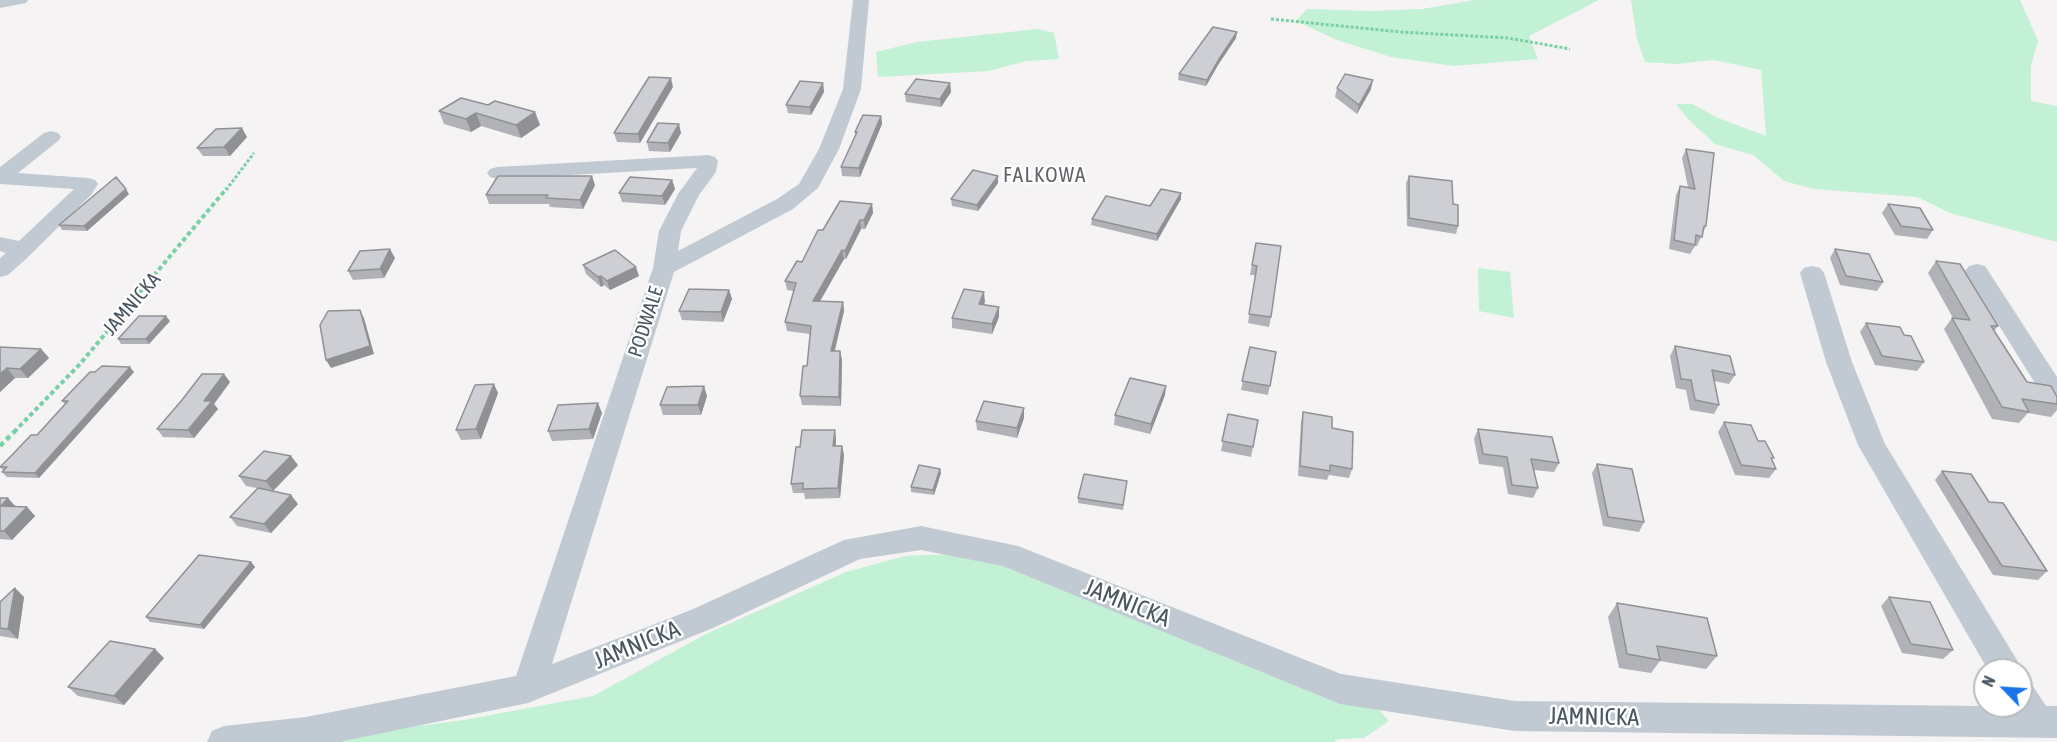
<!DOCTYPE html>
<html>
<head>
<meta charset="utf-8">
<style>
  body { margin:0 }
  #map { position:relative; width:2057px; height:742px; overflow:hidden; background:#f5f3f3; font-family:"Asap Condensed",sans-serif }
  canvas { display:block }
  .north { position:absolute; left:1973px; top:658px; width:60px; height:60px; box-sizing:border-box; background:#fff; border:2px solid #b7bbc0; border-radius:50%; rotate:295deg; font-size:16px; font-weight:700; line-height:24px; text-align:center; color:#4a5661 }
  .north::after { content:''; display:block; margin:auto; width:21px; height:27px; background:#1a73e8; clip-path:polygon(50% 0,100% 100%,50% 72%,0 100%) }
</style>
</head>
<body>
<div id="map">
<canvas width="2057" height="742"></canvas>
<div class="north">N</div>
</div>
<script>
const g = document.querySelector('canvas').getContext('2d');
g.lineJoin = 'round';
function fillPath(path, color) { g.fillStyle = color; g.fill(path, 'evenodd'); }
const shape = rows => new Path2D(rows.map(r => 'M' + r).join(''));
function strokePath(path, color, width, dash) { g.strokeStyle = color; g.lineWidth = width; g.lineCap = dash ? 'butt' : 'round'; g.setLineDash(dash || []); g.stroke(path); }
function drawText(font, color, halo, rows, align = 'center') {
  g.font = font + ' "Asap Condensed",sans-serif'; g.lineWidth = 5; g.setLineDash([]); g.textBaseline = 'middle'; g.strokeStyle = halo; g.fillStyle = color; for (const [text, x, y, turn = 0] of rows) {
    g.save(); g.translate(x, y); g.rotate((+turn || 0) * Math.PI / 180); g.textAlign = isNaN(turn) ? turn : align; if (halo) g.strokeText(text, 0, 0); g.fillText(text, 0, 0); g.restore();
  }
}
fillPath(shape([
  [1474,0,1599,0,1529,36,1538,59,1454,66,1391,57,1337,40,1296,21,1307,9,1372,11,1422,9],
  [1631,0,2020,0,2038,41,2031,65,2031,101,2057,106,2057,242,1950,213,1917,197,1814,189,1784,181,1753,155,1715,144,1689,120,1676,104,1692,104,1718,118,1766,136,1761,70,1714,60,1676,64,1645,62,1637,39],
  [1038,29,1054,33,1059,59,1026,61,989,71,878,77,876,52,917,42],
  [1478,268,1510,272,1514,318,1479,311],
  [952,554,1025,570,1377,707,1389,721,1364,738,1338,739,1334,742,298,742,464,720,593,696,706,634,846,572,905,556]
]), '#c3f1d5');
strokePath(shape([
  [1271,19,1400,32,1508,38,1570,49],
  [226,190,254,153]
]), '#7ad0a6', 3, [3, 2]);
strokePath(shape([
  [14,432,80,364,227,188]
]), '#7ad0a6', 4, [4.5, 3]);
strokePath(shape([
  [0,446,15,431]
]), '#7ad0a6', 4.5, [5, 4]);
fillPath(shape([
  [0,0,28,0,26,3,0,8,0,0],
  [853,0,869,0,861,89,839,149,818,188,793,209,674,272,552,664,691,610,844,540,921,526,1018,546,1341,674,1515,701,1985,706,2021,706,2021,682,2033,686,2046,706,2057,706,2057,738,1515,731,1340,704,1003,566,921,550,860,559,713,628,528,703,339,742,207,742,212,731,224,726,306,717,516,676,653,268,659,231,678,194,697,168,497,179,490,177,487,173,490,169,497,167,708,155,715,157,718,161,716,172,699,195,681,231,678,251,777,199,799,184,819,149,843,89,853,0],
  [51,131,58,133,61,137,58,141,18,173,88,178,95,180,98,184,91,195,26,259,8,275,0,277,0,258,6,253,0,251,0,237,19,241,74,189,0,184,0,167,44,133,51,131],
  [1977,264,1985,266,2057,377,2057,407,2048,404,1965,271,1969,266,1977,264],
  [1812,266,1820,268,1824,273,1852,362,1885,444,2017,660,2021,670,2021,671,1988,670,1858,445,1826,362,1800,273,1804,268,1812,266]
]), '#c1cad2');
fillPath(shape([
  [1236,38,1218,65,1206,86,1178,80,1179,74],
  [823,83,824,92,811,115,788,113,786,105],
  [950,83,951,92,941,107,906,102,905,94],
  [673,87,640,143,617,142,614,133],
  [1337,88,1371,89,1357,114,1335,97],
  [488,105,535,112,540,125,521,138,481,126,471,132,444,124,439,111],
  [881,116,882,124,860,177,842,176,841,167,855,136,855,132],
  [681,133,670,152,649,151,647,142],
  [247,137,230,156,203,156,197,148],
  [1686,149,1706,226,1697,246,1695,246,1690,254,1669,249,1676,195,1680,186,1688,187,1682,158],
  [998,176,998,183,978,211,952,206,951,199],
  [1409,176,1453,204,1458,226,1456,234,1407,226,1406,183],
  [672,180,675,189,665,205,622,202,619,193],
  [595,185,583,209,550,207,549,204,489,204,486,195],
  [129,194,87,231,62,230,59,225],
  [1181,199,1157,241,1091,225,1092,219],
  [872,204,873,213,865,229,861,229,846,259,844,259,820,301,843,302,844,311,835,351,840,351,842,360,841,406,802,405,800,396,807,366,810,334,787,331,785,322,794,291,787,290,785,281,802,262,823,230],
  [1888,204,1933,230,1927,239,1895,235,1882,213],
  [1256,243,1271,317,1269,327,1248,323,1255,275,1250,275],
  [1835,249,1883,282,1877,291,1840,285,1830,258],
  [395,258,384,278,353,280,348,271],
  [1936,261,1998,326,1994,331,2027,382,2057,404,2057,410,2051,417,2028,413,2019,423,1992,419,1944,329,1952,318,1953,318,1928,273],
  [583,265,639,276,610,290,604,285,601,287,586,274],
  [729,290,732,299,723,322,682,320,679,311],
  [985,302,983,305,999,317,992,334,952,328,952,318],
  [170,321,149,344,121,344,118,339],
  [1866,323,1904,335,1924,362,1917,371,1875,365,1860,332],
  [1675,346,1735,375,1729,384,1714,381,1719,405,1714,414,1690,410,1686,390,1676,388,1670,356],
  [0,347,41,349,49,358,28,378,15,378,0,392],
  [1250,347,1276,352,1268,395,1241,390],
  [134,372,39,478,7,477,2,472,4,471,0,467,37,435,65,404,62,401],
  [230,382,214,404,218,409,194,438,163,437,157,429],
  [498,393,481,439,461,440,456,430],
  [1165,395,1150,434,1114,425,1115,415],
  [707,396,701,415,663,415,660,405],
  [1303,412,1332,428,1352,469,1349,478,1329,475,1327,480,1298,476,1301,422],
  [602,413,593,439,552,441,548,431],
  [1228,414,1258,420,1251,457,1221,451],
  [1024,418,1017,438,977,430,976,421],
  [1724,422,1772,461,1776,469,1769,478,1735,475,1718,432],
  [1478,429,1559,463,1554,472,1533,470,1538,488,1533,498,1508,494,1503,467,1479,464,1474,439],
  [836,439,836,446,842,446,844,455,840,498,805,499,804,493,793,493,791,484,800,447],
  [1597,464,1644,522,1639,532,1603,526,1592,473],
  [298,465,273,491,246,486,239,476],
  [1942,471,1989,502,2047,571,2038,580,1993,575,1935,480],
  [941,473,934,495,911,492,911,487],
  [1127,481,1123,510,1078,503,1078,498],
  [0,498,16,506,27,507,35,516,12,540,0,539],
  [298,504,271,533,237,526,230,517],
  [251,562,255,567,204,629,150,622,146,617],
  [15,588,24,597,18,639,0,636,0,602],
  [1889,597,1953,650,1943,659,1902,653,1881,606],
  [1617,603,1717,656,1706,669,1660,661,1651,673,1619,668,1608,617],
  [164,658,124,705,78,696,68,687]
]), '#b0b2b7');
fillPath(shape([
  [1237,32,1236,38,1218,65,1206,86,1207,80,1219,59],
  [671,78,673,87,640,143,638,134],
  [1373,80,1371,89,1357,114,1359,105],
  [823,83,824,92,811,115,810,107],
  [950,83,951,92,941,107,940,99],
  [535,112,540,125,521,138,516,125],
  [476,113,481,126,471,132,466,119],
  [881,116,882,124,860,177,859,168],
  [679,124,681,133,670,152,668,143],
  [242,128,247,137,230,156,224,147],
  [592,176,595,185,583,209,580,200],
  [998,176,998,183,978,211,977,205],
  [672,180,675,189,665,205,662,196],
  [126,189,129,194,87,231,84,226],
  [1181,193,1181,199,1157,241,1157,234],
  [872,204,873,213,865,229,864,220],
  [860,220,861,229,846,259,845,251],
  [390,249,395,258,384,278,380,269],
  [842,250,844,259,815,310,813,301],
  [636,267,639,276,610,290,607,281],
  [601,276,604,285,601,287,598,277],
  [729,290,732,299,723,322,721,312],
  [984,292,985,302,980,314,979,304],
  [843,302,844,311,832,360,831,351],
  [999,307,999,317,992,334,992,324],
  [360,310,364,318,374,354,331,368,326,360],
  [166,316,170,321,149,344,146,339],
  [41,349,49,358,28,378,20,369],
  [840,351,842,360,841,406,839,397],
  [130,367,134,372,39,478,35,473],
  [7,368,15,378,0,392,0,374],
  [224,374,230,382,214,404,218,409,194,438,188,430,204,401],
  [494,384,498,393,481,439,476,429],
  [704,386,707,396,701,415,698,405],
  [1166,386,1165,395,1150,434,1151,424],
  [598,403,602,413,593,439,589,429],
  [1024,408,1024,418,1017,438,1017,428],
  [835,430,836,439,835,456,833,446],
  [842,446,844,455,840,498,838,488],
  [291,456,298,465,273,491,266,481],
  [940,469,941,473,934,495,933,490],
  [291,495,298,504,271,533,264,524],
  [8,498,16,507,1,506],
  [27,507,35,516,12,540,4,531],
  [251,562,255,567,204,629,200,625],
  [15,588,24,597,18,639,8,629],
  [155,649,164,658,124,705,114,696]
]), '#909195');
const building = shape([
  [1213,27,1237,32,1219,59,1207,80,1179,74,1213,27],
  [1345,74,1373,80,1359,105,1337,88,1345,74],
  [649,77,671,78,638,134,614,133,649,77],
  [916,79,950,83,940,99,905,94,916,79],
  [800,81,823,83,810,107,786,105,800,81],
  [461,98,488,105,495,101,535,112,516,125,476,113,466,119,439,111,461,98],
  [863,115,881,116,859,168,841,167,857,132,855,132,863,115],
  [658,123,679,124,668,143,647,142,658,123],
  [242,128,224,147,197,148,216,129,242,128],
  [1686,149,1714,153,1706,226,1704,226,1702,237,1696,235,1695,245,1674,240,1680,186,1695,189,1686,149],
  [973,170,998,176,977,205,951,199,973,170],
  [498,176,592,176,580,200,546,198,548,195,486,195,498,176],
  [1409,176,1452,181,1453,204,1458,205,1458,226,1409,218,1409,176],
  [116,177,126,189,84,226,59,225,116,177],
  [630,177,672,180,662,196,619,193,630,177],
  [1161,189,1181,193,1157,234,1092,219,1106,196,1150,206,1161,189],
  [840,201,872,204,864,220,860,220,845,251,842,250,813,301,843,302,831,351,840,351,839,397,800,396,803,366,807,366,811,326,785,322,796,283,785,281,797,261,802,262,818,230,823,230,840,201],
  [1888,204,1920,208,1933,230,1901,226,1888,204],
  [1256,243,1281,246,1271,317,1249,314,1257,266,1252,265,1256,243],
  [390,249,380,269,348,271,360,251,390,249],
  [1835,249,1869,254,1883,282,1846,276,1835,249],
  [615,250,636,267,607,281,601,276,598,277,583,265,615,250],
  [1936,261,1960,264,1998,326,1991,326,2027,382,2051,386,2057,397,2057,404,2022,399,2029,412,2002,407,1952,318,1970,320,1936,261],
  [689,289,729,290,721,312,679,311,689,289],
  [964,289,984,292,979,304,999,307,992,324,952,318,964,289],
  [360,310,370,346,326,360,320,325,328,311,360,310],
  [139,316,166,316,146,339,118,339,139,316],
  [1866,323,1900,327,1904,335,1911,336,1924,362,1882,356,1866,323],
  [1675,346,1730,356,1735,375,1712,370,1719,405,1695,400,1691,380,1681,379,1675,346],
  [0,347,41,349,20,369,7,368,0,374,0,347],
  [1250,347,1276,352,1270,386,1242,381,1250,347],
  [102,366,130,367,35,473,2,472,7,467,0,467,13,454,31,435,37,435,68,401,62,401,90,372,95,372,102,366],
  [202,374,224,374,204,401,212,401,188,430,157,429,182,400,202,374],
  [1130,378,1166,386,1151,424,1115,415,1130,378],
  [494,384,476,429,456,430,475,385,494,384],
  [704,386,698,405,660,405,667,387,704,386],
  [984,401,1024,408,1017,428,976,421,984,401],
  [598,403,589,429,548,431,558,405,598,403],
  [1303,412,1332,417,1332,428,1353,432,1352,469,1330,465,1330,471,1300,466,1303,412],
  [1228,414,1258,420,1253,447,1222,441,1228,414],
  [1724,422,1751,425,1758,441,1765,441,1774,458,1771,458,1776,469,1741,465,1724,422],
  [1478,429,1552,437,1559,463,1531,459,1538,488,1512,485,1507,457,1483,454,1478,429],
  [802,430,835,430,833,446,842,446,838,488,803,489,803,483,791,484,796,447,800,447,802,430],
  [264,451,291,456,266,481,239,476,264,451],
  [1597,464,1632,469,1644,522,1608,517,1597,464],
  [919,465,940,469,933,490,911,487,919,465],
  [1942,471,1971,474,1989,502,2003,503,2047,571,2002,566,1942,471],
  [1084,474,1127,481,1123,505,1078,498,1084,474],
  [258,488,291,495,264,524,230,517,258,488],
  [0,498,8,498,1,506,27,507,4,531,0,531,0,498],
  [199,555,251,562,200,625,146,617,199,555],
  [15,588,8,629,0,628,0,602,15,588],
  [1889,597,1930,602,1953,650,1911,644,1889,597],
  [1617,603,1707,618,1717,656,1657,646,1660,660,1627,654,1617,603],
  [110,641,155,649,114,696,68,687,110,641]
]);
fillPath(building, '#cdcfd5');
strokePath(building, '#909195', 1.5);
drawText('20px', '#4a5661', '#fff', [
  ["JAMNICKA",132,304,-49],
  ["PODWALE",646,322,-72]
]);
g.letterSpacing = '1.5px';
drawText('21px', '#5f6368', '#fff', [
  ["FALKOWA",1045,175]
]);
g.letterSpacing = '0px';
drawText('24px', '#4a5661', '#fff', [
  ["JAMNICKA",1127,603,22],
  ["JAMNICKA",637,645,-22],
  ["JAMNICKA",1594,717,1]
]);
</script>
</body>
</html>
